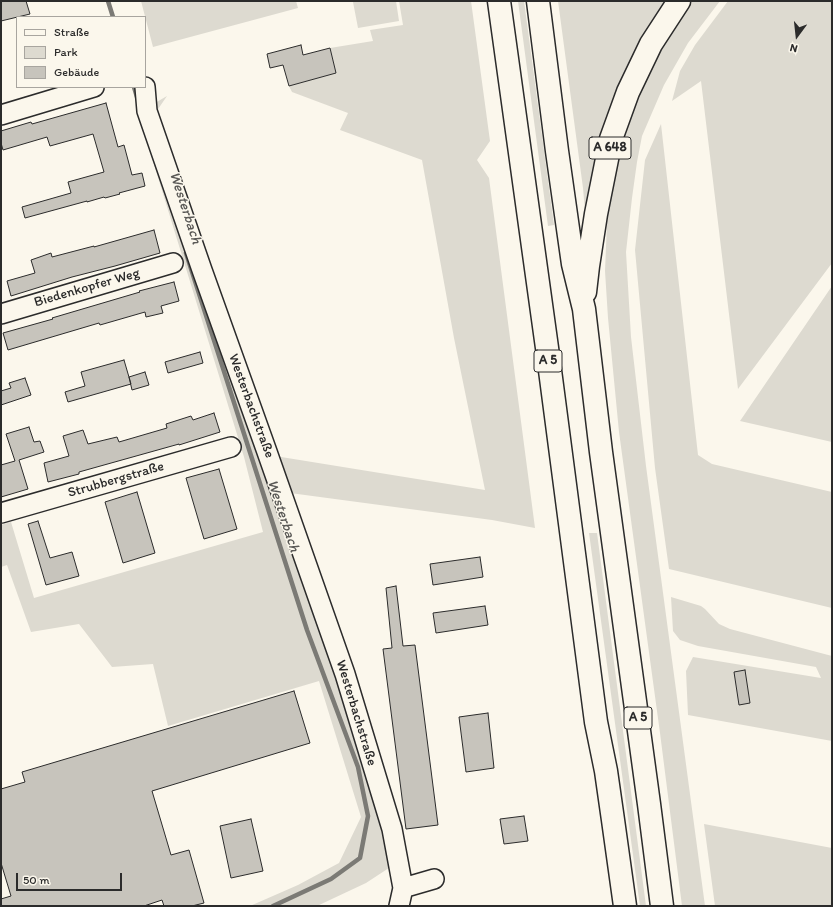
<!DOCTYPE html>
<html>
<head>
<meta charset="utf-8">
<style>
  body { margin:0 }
  #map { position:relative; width:833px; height:907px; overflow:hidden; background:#fbf7ec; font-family:Itim,sans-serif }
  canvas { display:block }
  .frame { position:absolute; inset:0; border:2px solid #2b2b2b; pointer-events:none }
  .legend { position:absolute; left:16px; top:16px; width:130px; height:72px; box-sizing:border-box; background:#fbf7ec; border:1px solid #a8a59f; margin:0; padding:5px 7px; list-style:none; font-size:12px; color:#2b2b2b }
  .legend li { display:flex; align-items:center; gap:8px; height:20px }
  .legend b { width:20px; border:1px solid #a8a59f }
  .north { position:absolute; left:777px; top:16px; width:40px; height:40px; -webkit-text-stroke:3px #fbf7ec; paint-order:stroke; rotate:195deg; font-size:11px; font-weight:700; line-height:16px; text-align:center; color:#2b2b2b }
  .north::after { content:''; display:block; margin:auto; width:14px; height:18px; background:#2b2b2b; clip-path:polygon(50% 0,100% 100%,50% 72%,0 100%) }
  .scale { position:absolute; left:16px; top:873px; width:106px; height:18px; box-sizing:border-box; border:2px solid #2b2b2b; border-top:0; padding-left:5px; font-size:12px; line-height:14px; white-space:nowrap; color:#2b2b2b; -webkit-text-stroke:3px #fbf7ec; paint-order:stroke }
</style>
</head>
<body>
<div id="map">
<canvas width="833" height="907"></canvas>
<div class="frame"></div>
<ul class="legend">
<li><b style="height:5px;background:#fbf7ec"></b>Straße</li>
<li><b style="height:11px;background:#dddad0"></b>Park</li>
<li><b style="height:11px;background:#c7c4bc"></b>Gebäude</li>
</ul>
<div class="north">N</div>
<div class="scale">50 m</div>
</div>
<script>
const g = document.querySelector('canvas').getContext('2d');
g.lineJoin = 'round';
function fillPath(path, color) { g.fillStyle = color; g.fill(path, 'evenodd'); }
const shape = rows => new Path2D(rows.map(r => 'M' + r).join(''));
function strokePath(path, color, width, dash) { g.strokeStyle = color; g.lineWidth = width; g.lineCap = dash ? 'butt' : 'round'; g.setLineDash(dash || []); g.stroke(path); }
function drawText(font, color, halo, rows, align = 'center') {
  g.font = font + ' Itim,sans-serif'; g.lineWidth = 3; g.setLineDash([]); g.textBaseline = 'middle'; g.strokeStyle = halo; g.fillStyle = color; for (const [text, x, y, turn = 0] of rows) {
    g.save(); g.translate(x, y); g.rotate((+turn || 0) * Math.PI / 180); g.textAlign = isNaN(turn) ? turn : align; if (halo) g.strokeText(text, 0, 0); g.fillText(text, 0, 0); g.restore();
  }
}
fillPath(shape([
  [141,1,296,1,298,8,153,47],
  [357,1,396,1,399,21,358,28,353,2],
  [399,1,471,1,490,141,477,160,489,178,535,528,492,520,290,493,395,864,366,883,317,906,250,906,298,885,339,863,361,817,319,681,168,726,153,664,112,667,79,624,31,632,7,565,1,567,1,525,11,522,34,598,263,532,244,457,140,119,155,103,167,96,154,115,275,456,485,490,454,338,422,160,340,130,348,113,292,92,289,86,336,73,330,48,373,41,370,30,403,25],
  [518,1,524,1,554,225,548,226],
  [558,1,666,1,648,27,640,42,619,88,599,138,590,187,586,217,585,211,583,188],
  [690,1,720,1,688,43,664,85,642,136,637,162,632,198,626,252,631,337,646,466,705,906,682,906,660,733,619,432,608,318,605,271,607,223,610,195,626,124,638,92,668,34],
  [728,1,832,1,832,263,738,389,701,81,672,101,680,71,695,45],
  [661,124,698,455,712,464,832,492,832,608,669,569,655,468,635,250,645,160],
  [832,286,832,442,740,421],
  [589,533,597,533,646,906,640,906],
  [671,597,701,606,705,609,719,624,730,629,832,656,832,741,688,715,686,671,693,657,821,678,816,667,698,646,680,640,673,631],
  [704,824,832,848,832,906,715,906]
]), '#dddad0');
strokePath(shape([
  [108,1,113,17],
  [134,87,137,97],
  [186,253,307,630,358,767,368,816,360,858,331,879,273,906]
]), '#7b7a75', 4.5);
const building = shape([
  [1,1,26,1,30,14,1,21,1,1],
  [301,45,303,55,330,48,336,73,289,86,283,65,270,68,267,54,301,45],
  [106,103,118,147,124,145,132,175,142,173,145,186,119,193,120,194,105,198,104,197,87,202,87,201,25,218,22,207,71,193,68,182,104,172,93,134,50,146,47,137,3,150,1,143,1,131,31,122,32,124,106,103],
  [154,230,160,253,115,266,72,277,11,296,7,281,35,273,31,260,51,253,52,257,94,246,94,247,154,230],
  [174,282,179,301,161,306,163,313,146,317,145,312,100,325,99,323,8,350,3,333,53,319,52,318,140,292,139,291,174,282],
  [200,352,203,363,168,373,165,362,200,352],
  [124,360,131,384,68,402,65,392,85,386,81,372,124,360],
  [145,372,149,385,132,390,129,377,145,372],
  [25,378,31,395,1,405,1,391,11,388,9,383,25,378],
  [214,413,220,432,179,445,179,444,79,472,79,474,48,482,44,463,69,456,63,436,83,430,88,444,117,437,119,442,167,428,166,424,191,416,193,420,214,413],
  [29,427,34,442,40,441,44,452,19,460,28,489,1,497,1,465,15,461,6,434,29,427],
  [219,469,237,529,204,539,186,478,219,469],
  [137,492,155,553,123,563,105,502,137,492],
  [38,521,50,558,72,552,79,576,46,585,28,524,38,521],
  [480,557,483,577,433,585,430,564,480,557],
  [396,586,403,646,415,645,438,825,406,829,383,649,392,648,386,588,396,586],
  [485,606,488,625,436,633,433,613,485,606],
  [745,670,750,703,739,705,734,672,745,670],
  [294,691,310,743,152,791,171,855,189,850,204,903,192,906,164,906,162,900,144,906,1,906,1,899,11,896,1,863,1,789,25,782,22,772,294,691],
  [488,713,494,768,466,772,459,717,488,713],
  [524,816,528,841,504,844,500,819,524,816],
  [251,819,263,871,231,878,220,826,251,819]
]);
fillPath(building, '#c7c4bc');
strokePath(building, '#2b2b2b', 1);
const minor = shape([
  [145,87,147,111,202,270,266,449,345,674,392,829,403,888,399,906],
  [1,115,94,87],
  [1,314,173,263],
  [1,513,231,447],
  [403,888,434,879]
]);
const highway = shape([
  [499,1,548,355,596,722,606,771,613,820,625,906],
  [538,1,557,151,573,264,584,309,601,452,649,804,662,906],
  [585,292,588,266,596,214,611,139,628,92,651,44,679,1]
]);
strokePath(minor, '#2b2b2b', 22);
strokePath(highway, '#2b2b2b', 25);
strokePath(minor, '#fbf7ec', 19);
strokePath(highway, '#fbf7ec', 22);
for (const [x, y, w] of [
  [610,148,42],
  [548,361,28],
  [638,718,28]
]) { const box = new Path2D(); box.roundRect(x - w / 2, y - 11, w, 22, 3); g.fillStyle = '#fbf7ec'; g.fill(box); strokePath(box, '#2b2b2b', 1); }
drawText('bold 13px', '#2b2b2b', null, [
  ["A 648",610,148],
  ["A 5",548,361],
  ["A 5",638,718]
]);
drawText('14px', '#2b2b2b', '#fbf7ec', [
  ["Biedenkopfer Weg",87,288,-16],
  ["Westerbachstraße",251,406,70],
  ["Strubbergstraße",116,480,-16],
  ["Westerbachstraße",356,713,73]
]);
drawText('italic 15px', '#5a5956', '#fbf7ec', [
  ["Westerbach",185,208,72],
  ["Westerbach",283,516,72]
]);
</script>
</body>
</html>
